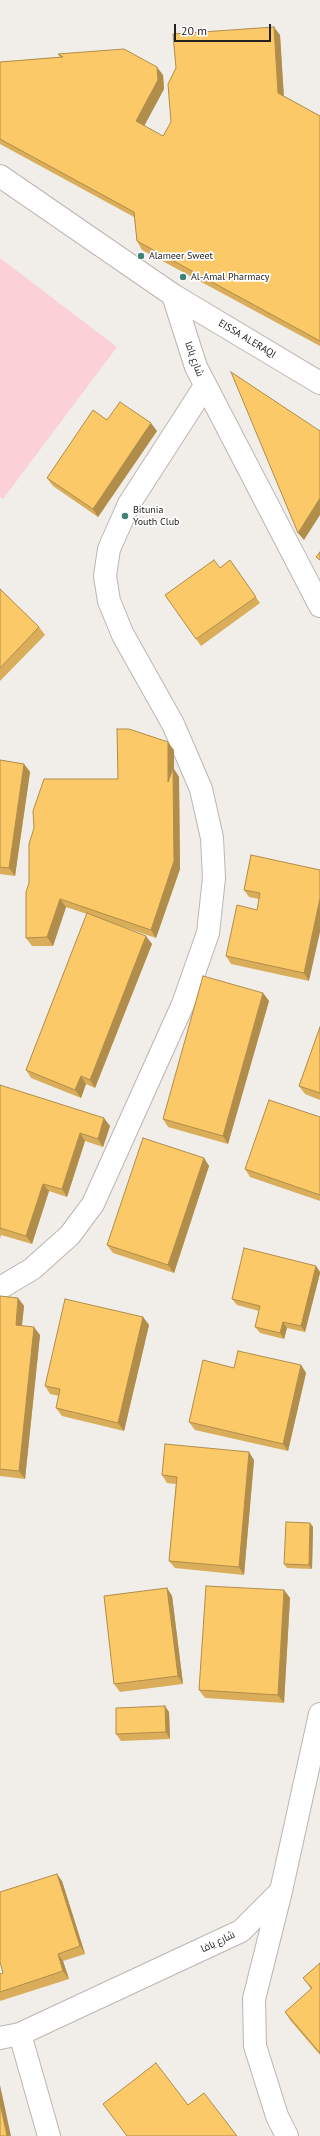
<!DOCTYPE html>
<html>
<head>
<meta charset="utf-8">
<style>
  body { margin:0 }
  #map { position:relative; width:320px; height:2136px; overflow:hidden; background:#f1ede9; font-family:"PT Sans",sans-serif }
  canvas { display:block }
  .scale { position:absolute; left:174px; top:24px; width:97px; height:18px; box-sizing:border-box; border:2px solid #232220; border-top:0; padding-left:5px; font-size:12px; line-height:14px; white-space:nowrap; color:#232220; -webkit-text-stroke:3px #fff; paint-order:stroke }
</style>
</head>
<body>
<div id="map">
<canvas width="320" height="2136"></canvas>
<div class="scale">20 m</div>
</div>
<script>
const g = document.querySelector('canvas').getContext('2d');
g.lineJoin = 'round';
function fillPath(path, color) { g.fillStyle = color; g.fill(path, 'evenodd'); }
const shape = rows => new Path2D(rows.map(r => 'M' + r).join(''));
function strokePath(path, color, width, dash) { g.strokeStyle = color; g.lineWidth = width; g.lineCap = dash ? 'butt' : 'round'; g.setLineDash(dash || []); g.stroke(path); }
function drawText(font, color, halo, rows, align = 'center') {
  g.font = font + ' "PT Sans",Cairo,sans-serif'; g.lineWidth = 3.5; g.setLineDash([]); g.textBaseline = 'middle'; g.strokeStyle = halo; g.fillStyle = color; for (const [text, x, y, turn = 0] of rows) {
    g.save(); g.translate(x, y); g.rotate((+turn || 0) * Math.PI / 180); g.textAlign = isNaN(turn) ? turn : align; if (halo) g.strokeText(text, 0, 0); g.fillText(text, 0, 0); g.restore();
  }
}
fillPath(shape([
  [0,258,117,347,3,499,0,497]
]), '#fbd1d7');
const minor = shape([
  [0,176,173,295,196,367,320,606],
  [173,295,320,383],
  [0,1288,32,1269,70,1235,93,1204,183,1004,208,933,214,878,212,838,201,789,173,724,123,635,109,601,105,576,109,549,129,504,205,386],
  [281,1891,254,1999,255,2046,277,2116,287,2136],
  [20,2034,49,2136],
  [0,2038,20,2034,241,1931,281,1891,320,1714]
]);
strokePath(minor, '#bbb6b3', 24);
strokePath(minor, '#fff', 22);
fillPath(shape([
  [280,35,284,96,320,116,320,346,142,250,137,241,134,217,0,144,0,62,60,57,58,54,163,75,164,89,144,126,163,136],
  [107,420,157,431,98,517,53,486,47,478],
  [230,560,260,603,201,646,165,595,220,568],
  [0,589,39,627,45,635,0,681],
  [174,750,174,769,179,777,180,869,156,938,118,925,152,944,95,1088,86,1084,81,1098,31,1078,26,1070,87,914,66,907,53,946,32,946,26,938,118,779],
  [0,760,24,764,30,772,15,876,0,874],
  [251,855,309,981,231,964,226,956,257,910,259,899,249,897,244,890],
  [263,993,269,1001,228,1144,168,1127,163,1119],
  [320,1027,320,1100,305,1094,299,1086],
  [0,1085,110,1126,103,1147,85,1141,67,1197,49,1191,32,1244,1,1235,0,1239],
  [320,1117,320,1201,250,1177,245,1169],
  [204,1158,209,1166,174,1273,113,1253,107,1245],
  [316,1266,320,1272,320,1273,305,1332,287,1328,284,1339,260,1333,255,1327,259,1311,237,1305,232,1299],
  [0,1296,18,1298,24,1306,22,1325,40,1335,25,1479,0,1476],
  [143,1317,149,1325,124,1431,62,1416,56,1408,59,1396,50,1394,45,1386],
  [301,1365,306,1373,288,1451,195,1430,189,1422,234,1368],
  [254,1460,244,1575,175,1568,169,1561,176,1484,167,1483,162,1475],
  [310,1523,313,1527,312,1569,287,1568,284,1564],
  [167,1588,172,1596,183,1684,120,1692,114,1684],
  [284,1590,290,1598,284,1703,205,1698,199,1690],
  [169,1712,170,1739,121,1741,116,1734],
  [62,1881,85,1954,63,1961,69,1979,0,2001,0,1974,3,1973],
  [320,1963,320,2055,290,2020,285,2012,311,1989,303,1978]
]), '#d9ad5a');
fillPath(shape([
  [274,27,280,35,284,101,278,93],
  [157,67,163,75,164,89,142,130,136,121],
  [151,423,157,431,98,517,93,509],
  [320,498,320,515,304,540,298,533],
  [168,742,174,750,174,769,179,777,180,869,156,938,151,930,168,782],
  [24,764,30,772,15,876,9,868],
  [320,898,320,932,309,981,304,973],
  [60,899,66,907,53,946,47,937],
  [146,936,152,944,95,1088,90,1080],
  [263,993,269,1001,228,1144,223,1136],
  [81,1076,86,1084,81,1098,75,1090],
  [104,1118,110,1126,103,1147,98,1139],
  [80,1133,85,1141,67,1197,62,1189],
  [204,1158,209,1166,174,1273,168,1265],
  [43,1184,49,1191,32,1244,26,1236],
  [316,1266,320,1272,320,1273,305,1332,301,1326],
  [18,1298,24,1306,21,1333,16,1325],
  [143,1317,149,1325,124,1431,118,1423],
  [283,1322,287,1328,284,1339,280,1333],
  [34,1327,40,1335,25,1479,19,1471],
  [301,1365,306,1373,288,1451,283,1444],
  [249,1452,254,1460,244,1575,239,1567],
  [310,1523,313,1527,312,1569,309,1565],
  [167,1588,172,1596,183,1684,178,1676],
  [284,1590,290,1598,284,1703,278,1695],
  [165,1706,169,1712,170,1739,166,1732],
  [57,1874,62,1881,85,1954,80,1946],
  [58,1954,63,1961,69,1979,63,1971],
  [0,2085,11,2136,7,2136,0,2103]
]), '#b08d4a');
const building = shape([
  [274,27,278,93,320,116,320,341,137,241,134,212,0,139,0,62,63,57,58,54,124,49,157,67,158,80,136,121,163,136,171,122,168,84,176,68,173,34,274,27],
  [231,372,320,431,320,498,298,533,231,372],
  [120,402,151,423,93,509,47,478,93,410,107,420,120,402],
  [320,552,320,560,316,557,320,552],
  [214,560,220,568,230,560,256,597,196,639,165,595,214,560],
  [0,589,39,627,0,668,0,589],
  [117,729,129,729,168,742,168,782,173,768,174,861,151,930,60,899,47,937,26,938,26,892,29,883,29,844,34,828,33,811,44,779,118,779,117,729],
  [0,760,24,764,9,868,0,867,0,760],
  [251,855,320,870,320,898,304,973,226,956,237,905,257,910,260,893,244,890,251,855],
  [87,913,146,936,90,1080,81,1076,75,1090,26,1070,87,913],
  [203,976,263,993,223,1136,163,1119,203,976],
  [320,1027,320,1093,299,1086,320,1027],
  [0,1085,104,1118,98,1139,80,1133,62,1189,43,1184,26,1236,0,1228,0,1085],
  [269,1100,320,1117,320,1195,245,1169,269,1100],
  [143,1138,204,1158,168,1265,107,1245,143,1138],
  [244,1248,316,1266,301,1326,283,1322,280,1333,255,1327,260,1306,232,1299,244,1248],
  [0,1296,18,1298,16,1325,34,1327,19,1471,0,1469,0,1296],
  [65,1299,143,1317,118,1423,56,1408,60,1389,45,1386,65,1299],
  [238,1351,301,1365,283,1444,189,1422,203,1360,234,1368,238,1351],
  [165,1444,249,1452,239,1567,169,1561,177,1477,162,1475,165,1444],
  [286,1522,310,1523,309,1565,284,1564,286,1522],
  [206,1586,284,1590,278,1695,199,1690,206,1586],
  [167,1588,178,1676,114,1684,104,1596,167,1588],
  [165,1706,166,1732,116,1734,116,1708,165,1706],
  [57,1874,80,1946,58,1954,63,1971,0,1992,0,1974,3,1973,0,1962,0,1892,57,1874],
  [320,1963,320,2053,285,2012,312,1988,303,1978,320,1963],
  [156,2063,188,2105,204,2093,237,2136,127,2136,103,2104,156,2063],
  [0,2103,7,2136,0,2136,0,2103]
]);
fillPath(building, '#fcc969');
strokePath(building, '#b08d4a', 1);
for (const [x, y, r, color] of [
  [141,256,4,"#408376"],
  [183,277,4,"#408376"],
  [125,516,4,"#408376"]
]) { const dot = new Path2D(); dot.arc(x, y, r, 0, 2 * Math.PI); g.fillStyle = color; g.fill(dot); strokePath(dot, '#fff', 1.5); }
drawText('10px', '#232220', '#fff', [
  ["Alameer Sweet",149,256],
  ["Al-Amal Pharmacy",191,277],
  ["Bitunia",133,510],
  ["Youth Club",133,522]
], 'left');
drawText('10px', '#232220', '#fff', [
  ["EISSA ALERAQI",247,339,31],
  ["شارع يافا",194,359,70],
  ["شارع يافا",218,1942,-26]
]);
</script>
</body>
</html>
